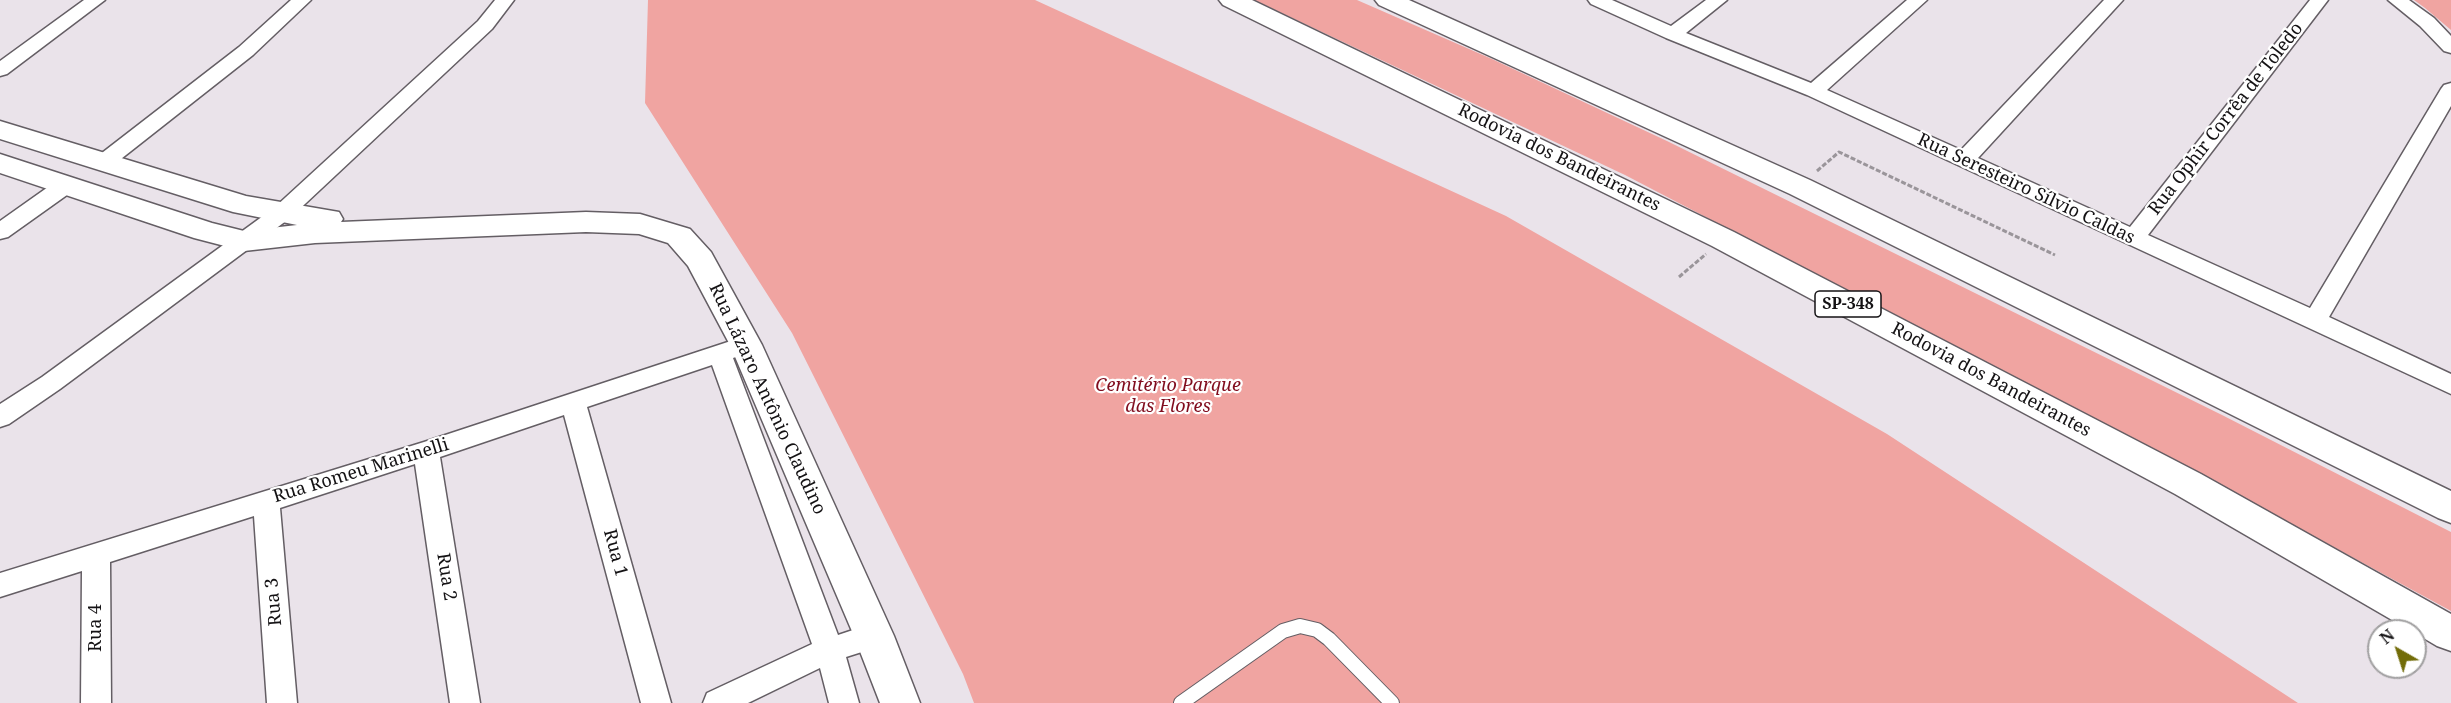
<!DOCTYPE html>
<html>
<head>
<meta charset="utf-8">
<style>
  body { margin:0 }
  #map { position:relative; width:2451px; height:703px; overflow:hidden; background:#eae3ea; font-family:"Noto Serif",serif }
  canvas { display:block }
  .north { position:absolute; left:2367px; top:619px; width:60px; height:60px; box-sizing:border-box; background:#fff; border:2px solid #a1a0a1; border-radius:50%; rotate:321deg; font-size:16px; font-weight:700; line-height:24px; text-align:center; color:#141214 }
  .north::after { content:''; display:block; margin:auto; width:21px; height:27px; background:#726c08; clip-path:polygon(50% 0,100% 100%,50% 72%,0 100%) }
</style>
</head>
<body>
<div id="map">
<canvas width="2451" height="703"></canvas>
<div class="north">N</div>
</div>
<script>
const g = document.querySelector('canvas').getContext('2d');
g.lineJoin = 'round';
function fillPath(path, color) { g.fillStyle = color; g.fill(path, 'evenodd'); }
const shape = rows => new Path2D(rows.map(r => 'M' + r).join(''));
function strokePath(path, color, width, dash) { g.strokeStyle = color; g.lineWidth = width; g.lineCap = dash ? 'butt' : 'round'; g.setLineDash(dash || []); g.stroke(path); }
function drawText(font, color, halo, rows, align = 'center') {
  g.font = font + ' "Noto Serif",serif'; g.lineWidth = 4.5; g.setLineDash([]); g.textBaseline = 'middle'; g.strokeStyle = halo; g.fillStyle = color; for (const [text, x, y, turn = 0] of rows) {
    g.save(); g.translate(x, y); g.rotate((+turn || 0) * Math.PI / 180); g.textAlign = isNaN(turn) ? turn : align; if (halo) g.strokeText(text, 0, 0); g.fillText(text, 0, 0); g.restore();
  }
}
fillPath(shape([
  [648,0,1035,0,1506,216,1887,434,2298,703,974,703,963,674,792,333,645,103],
  [1254,0,1357,0,1492,59,1667,141,2222,415,2451,532,2451,611,2194,471,1625,175],
  [2414,0,2451,0,2451,30,2425,8]
]), '#f0a4a1');
const lane = shape([
  [1181,703,1283,631,1300,626,1317,630,1329,639,1392,703]
]);
const street = shape([
  [84,0,105,0,7,74,0,76,0,61,84,0],
  [291,0,311,0,253,55,112,166,105,168,98,166,95,161,98,156,239,47,291,0],
  [495,0,514,0,492,29,290,218,60,389,9,424,0,427,0,404,42,377,274,208,478,21,495,0],
  [1588,0,1612,0,1671,26,1706,0,1727,0,1686,33,1811,83,1907,0,1927,0,1827,90,1961,150,2104,0,2123,0,1978,158,2130,227,2310,0,2328,0,2148,235,2310,308,2441,89,2444,85,2451,83,2451,106,2329,317,2451,374,2451,394,1807,95,1666,38,1591,4,1588,0],
  [2388,0,2409,0,2434,18,2451,36,2451,53,2444,51,2420,26,2388,0],
  [66,178,74,180,77,185,74,190,8,237,0,239,0,221,58,180,66,178],
  [746,336,754,339,758,345,754,351,733,358,838,635,874,623,884,627,888,636,884,645,846,657,859,703,829,703,820,668,748,703,703,703,707,693,812,644,712,365,587,407,671,703,641,703,564,415,440,457,480,703,450,703,415,464,280,508,297,703,267,703,254,516,110,562,111,703,81,703,82,571,0,597,0,573,424,442,746,336]
]);
const secondary = shape([
  [0,121,246,196,339,212,343,219,341,222,586,212,640,214,690,229,711,252,762,345,894,636,920,703,880,703,854,636,730,345,688,266,668,243,639,234,586,232,315,243,244,251,194,238,0,173,0,154,212,223,244,231,297,225,233,212,0,139,0,121]
]);
const highway = shape([
  [1219,0,1252,0,1734,232,2201,474,2451,614,2451,651,2437,646,2415,633,2415,631,2411,631,2175,494,1712,246,1223,5,1219,0],
  [1375,0,1409,0,1810,180,2451,491,2451,523,2438,518,1790,194,1379,5,1375,0]
]);
strokePath(lane, '#645e64', 16);
strokePath(street, '#645e64', 3);
strokePath(secondary, '#645e64', 3);
strokePath(highway, '#645e64', 3);
strokePath(shape([
  [1817,171,1839,152,2055,255],
  [1679,277,1706,254]
]), '#9a959a', 3, [5, 2]);
strokePath(lane, '#fff', 14);
fillPath(street, '#fff');
fillPath(secondary, '#fff');
fillPath(highway, '#fff');
for (const [x, y, w] of [
  [1848,304,66]
]) { const box = new Path2D(); box.roundRect(x - w / 2, y - 13, w, 26, 4.5); g.fillStyle = '#fff'; g.fill(box); strokePath(box, '#141214', 1.5); }
drawText('bold 16px', '#141214', null, [
  ["SP-348",1848,304]
]);
drawText('18px', '#141214', '#fff', [
  ["Rua Ophir Corrêa de Toledo",2226,119,-52],
  ["Rodovia dos Bandeirantes",1559,158,26],
  ["Rua Seresteiro Sílvio Caldas",2026,189,25],
  ["Rodovia dos Bandeirantes",1991,380,28],
  ["Rua Lázaro Antônio Claudino",767,399,65],
  ["Rua Romeu Marinelli",361,471,-17],
  ["Rua 1",615,553,75],
  ["Rua 2",446,577,81],
  ["Rua 3",274,602,-95],
  ["Rua 4",96,628,-90]
]);
drawText('italic 18px', '#810d1e', '#fff', [
  ["Cemitério Parque",1168,386],
  ["das Flores",1168,407]
]);
</script>
</body>
</html>
